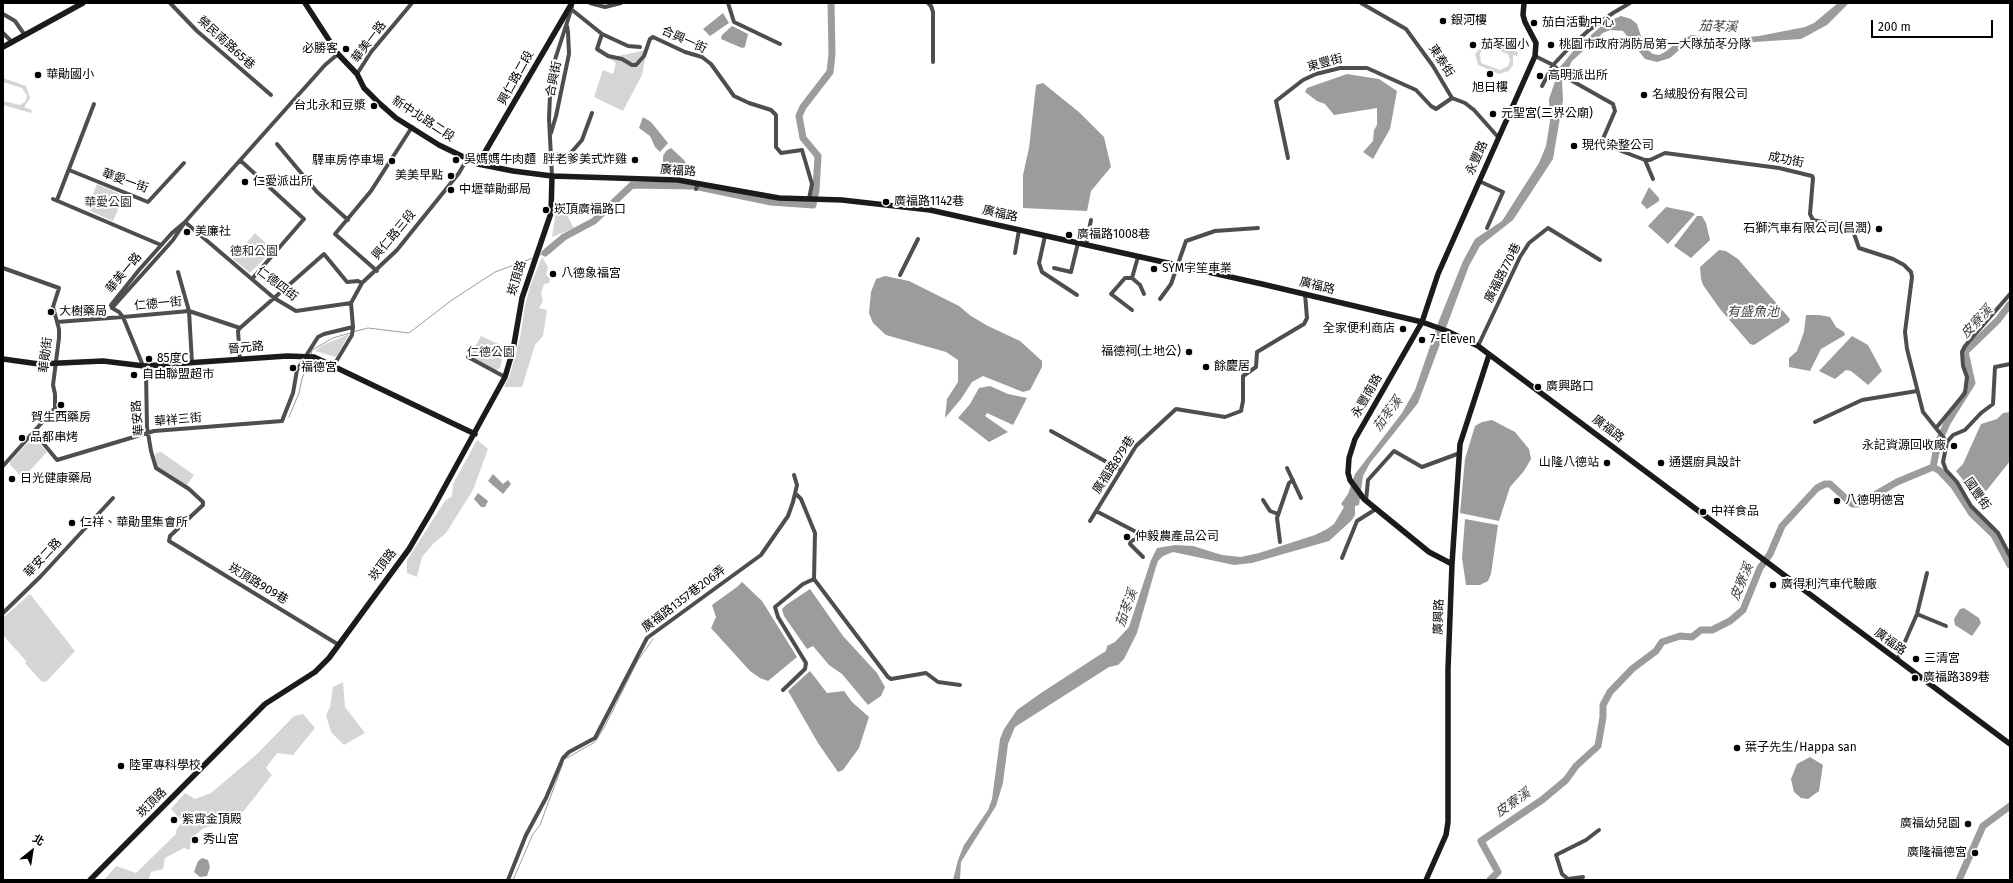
<!DOCTYPE html>
<html>
<head>
<meta charset="utf-8">
<style>
  body { margin:0 }
  #map { position:relative; width:2013px; height:883px; overflow:hidden; background:#fff; font-family:"Fira Sans","Noto Sans TC",sans-serif }
  canvas { display:block }
  .frame { position:absolute; inset:0; border:4px solid #000; pointer-events:none }
  .north { position:absolute; left:12px; top:831px; width:40px; height:40px; -webkit-text-stroke:3px #fff; paint-order:stroke; rotate:30deg; font-size:11px; font-weight:700; line-height:16px; text-align:center; color:#000 }
  .north::after { content:''; display:block; margin:auto; width:14px; height:18px; background:#000; clip-path:polygon(50% 0,100% 100%,50% 72%,0 100%) }
  .scale { position:absolute; left:1871px; top:20px; width:122px; height:18px; box-sizing:border-box; border:2px solid #000; border-top:0; padding-left:5px; font-size:12px; line-height:14px; white-space:nowrap; color:#000; -webkit-text-stroke:3px #fff; paint-order:stroke }
</style>
</head>
<body>
<div id="map">
<canvas width="2013" height="883"></canvas>
<div class="frame"></div>
<div class="north">北</div>
<div class="scale">200 m</div>
</div>
<script>
const g = document.querySelector('canvas').getContext('2d');
g.lineJoin = 'round';
function fillPath(path, color) { g.fillStyle = color; g.fill(path, 'evenodd'); }
const shape = rows => new Path2D(rows.map(r => 'M' + r).join(''));
function strokePath(path, color, width, dash) { g.strokeStyle = color; g.lineWidth = width; g.lineCap = dash ? 'butt' : 'round'; g.setLineDash(dash || []); g.stroke(path); }
function drawText(font, color, halo, rows, align = 'center') {
  g.font = font + ' "Fira Sans","Noto Sans TC",sans-serif'; g.lineWidth = 4; g.setLineDash([]); g.textBaseline = 'middle'; g.strokeStyle = halo; g.fillStyle = color; for (const [text, x, y, turn = 0] of rows) {
    g.save(); g.translate(x, y); g.rotate((+turn || 0) * Math.PI / 180); g.textAlign = isNaN(turn) ? turn : align; if (halo) g.strokeText(text, 0, 0); g.fillText(text, 0, 0); g.restore();
  }
}
fillPath(shape([
  [1480,40,1518,52,1517,56,1513,55,1513,65,1509,71,1499,74,1478,65,1475,54,1482,46,1479,44],
  [1488,47,1508,54,1510,61,1508,66,1500,70,1481,63,1480,53],
  [647,50,642,75,623,111,594,97,603,70,613,74,616,63,608,58],
  [3,78,26,86,30,98,24,107,32,110,31,113,3,105,3,101,20,105,25,102,27,96,22,88,3,82],
  [97,184,124,196,113,221,90,211,96,198,92,196],
  [558,199,574,228,552,237],
  [255,233,273,250,250,273,233,259,234,257],
  [542,257,548,267,546,275,550,279,549,283,544,284,541,293,543,301,539,308,547,310,543,336,535,345,522,387,504,387,510,375,520,338,525,305,531,284],
  [349,334,336,357,315,351,321,346],
  [481,336,505,347,500,368,496,370,470,357],
  [32,438,35,438,47,452,23,478,10,465,10,462],
  [477,440,488,449,473,490,446,533,433,544,422,557,417,577,407,573,407,560,445,501,452,496,453,484],
  [161,452,194,475,186,486,158,468,156,464,155,456,156,453],
  [30,594,75,651,46,682,41,681,25,663,26,661,3,635,3,618],
  [343,682,345,707,365,733,344,745,331,732,326,715,330,707,333,687],
  [303,714,315,728,293,755,277,753,266,768,272,775,239,817,204,828,191,838,190,850,184,848,165,858,163,869,151,872,149,880,106,880,105,879,116,866,136,873,176,834,176,831,182,821,171,809,185,793,195,799,211,793,257,754,294,716]
]), '#d5d5d5');
fillPath(shape([
  [1838,3,1849,3,1827,25,1801,39,1723,44,1698,41,1687,43,1670,58,1657,62,1645,59,1623,31,1610,30,1603,33,1572,61,1562,81,1563,100,1553,159,1513,220,1480,246,1469,266,1418,403,1370,463,1363,476,1359,505,1355,506,1355,515,1352,520,1329,541,1252,563,1234,565,1173,552,1163,556,1158,561,1155,570,1137,633,1124,659,1118,665,1109,667,1015,727,1008,744,1003,783,996,806,961,862,960,880,953,880,958,860,964,845,988,810,992,799,1000,739,1004,729,1017,710,1041,693,1101,654,1106,651,1107,646,1115,642,1129,627,1151,560,1157,548,1175,545,1193,546,1222,555,1241,557,1259,553,1315,535,1327,529,1334,524,1344,507,1341,504,1348,494,1355,474,1402,413,1415,390,1438,323,1463,261,1475,239,1502,221,1539,163,1546,146,1550,121,1549,99,1560,67,1575,49,1605,23,1621,16,1631,19,1637,24,1643,42,1649,51,1653,54,1659,55,1665,52,1680,40,1692,35,1725,39,1759,36,1805,27,1814,23],
  [723,13,729,23,710,36,703,29],
  [732,26,748,34,745,47,742,48,721,39,722,35],
  [1347,74,1379,79,1397,91,1390,129,1373,159,1363,152,1373,141,1374,130,1377,125,1377,108,1334,115,1325,104,1317,101,1305,92,1307,88],
  [1043,83,1080,113,1104,137,1111,167,1091,191,1087,211,1023,208,1023,175,1029,148,1036,85],
  [643,117,651,122,668,143,660,152,655,147,650,136,639,128],
  [671,148,684,160,690,170,687,174,680,174,670,170,663,163,663,156,666,151],
  [1649,187,1659,198,1659,201,1647,209,1641,203],
  [1666,207,1691,212,1695,214,1668,244,1648,226],
  [1697,216,1702,216,1706,223,1710,240,1691,258,1674,246],
  [1719,250,1726,251,1738,259,1790,319,1789,322,1754,345,1750,344,1720,309,1703,285,1701,279,1700,267],
  [885,276,909,281,959,306,971,316,988,326,1020,341,1042,361,1042,367,1030,390,1023,392,983,376,972,382,961,399,945,418,947,399,958,382,958,360,946,352,886,335,873,323,869,313,871,292,876,279],
  [1806,315,1819,315,1830,317,1836,327,1844,332,1845,335,1821,349,1810,371,1789,367,1789,358,1797,351,1804,332],
  [1852,336,1868,345,1882,371,1868,385,1851,371,1846,370,1835,379,1819,371],
  [990,386,1008,394,1027,398,1013,425,987,413,985,416,1008,432,989,442,958,418,970,404,979,388],
  [2010,412,2010,461,1987,490,1977,498,1956,471,1963,464,1981,424,1997,419,2003,413],
  [1492,420,1515,432,1529,449,1531,459,1524,471,1510,487,1499,521,1460,513,1465,459,1475,426,1482,422],
  [493,474,503,484,508,480,511,484,503,494,488,481],
  [478,493,488,501,485,507,481,507,474,499],
  [1465,519,1498,525,1491,574,1488,581,1480,585,1466,585,1462,558],
  [742,582,762,601,797,657,768,681,760,678,750,671,711,628,716,617,712,605,737,587],
  [810,589,843,636,877,673,885,687,881,696,868,705,842,674,829,665,813,646,807,649,784,616,782,609,786,605],
  [1964,608,1979,618,1981,623,1972,636,1955,625,1954,619,1960,609],
  [810,671,827,693,844,691,852,702,869,717,859,748,843,770,838,772,818,743,788,691],
  [1810,757,1823,765,1819,791,1808,799,1801,798,1794,792,1791,779,1797,764],
  [202,858,208,860,210,867,207,876,200,877,194,872,198,861]
]), '#9c9c9c');
strokePath(shape([
  [540,255,545,253],
  [353,332,368,328,409,333,452,300,495,272,533,258],
  [311,355,312,350,333,338,350,333],
  [289,417,299,393,302,379,309,359],
  [565,759,595,742,605,726,638,660,653,639],
  [513,880,533,834,540,825,563,763]
]), '#9c9c9c', 1);
strokePath(shape([
  [545,253,564,237,594,221,632,185,694,186,771,202,813,205,816,190,818,156,803,138,799,116,803,107,830,72,832,54,831,3],
  [1933,467,1938,443,1947,423,1972,383,1965,352,1998,320,2010,304],
  [1933,467,1940,471,1954,486,1972,514,1994,535,2010,565],
  [1490,880,1498,872,1481,841,1542,800,1566,780,1576,766,1598,746,1603,717,1603,705,1610,692,1632,669,1656,651,1662,642,1680,636,1692,637,1701,630,1712,630,1730,621,1743,610,1760,568,1770,554,1782,526,1817,488,1825,484,1830,484,1852,504,1859,504,1897,482,1933,467],
  [1959,880,1983,826,2010,806]
]), '#9c9c9c', 7);
strokePath(shape([
  [170,3,197,31,271,95],
  [590,3,605,7,621,3],
  [728,3,734,22,780,44],
  [928,3,931,6,933,12,933,62],
  [1361,3,1406,29,1433,66,1452,98,1465,103,1474,110,1498,137],
  [571,9,602,34,597,49,608,56,622,59,632,65,636,65,644,56,650,39,653,37,685,52,702,57,711,64,734,96,749,103,771,110,776,115,776,147,781,153,802,150,812,184,809,199],
  [3,14,15,21,24,34],
  [3,33,11,41],
  [602,34,628,46,640,47],
  [338,54,325,65,185,222,274,298,296,311,351,303],
  [1535,56,1553,65,1567,78,1613,104,1615,111,1602,141,1603,144,1645,160,1650,160,1665,153,1779,168,1812,176,1813,178,1810,214,1813,220,1852,228,1859,248,1893,259,1904,265,1911,272,1912,277,1905,332,1907,349,1923,412,1947,442,1943,462,1946,470,1957,482,1971,506,1998,533,2010,556],
  [357,74,371,52,412,3],
  [1542,86,1553,65,1567,50,1589,30,1613,13,1630,3],
  [551,133,556,116,569,54,568,32,567,26],
  [277,144,317,192,348,220],
  [551,154,569,155,582,140,592,113],
  [1288,158,1276,101,1303,80,1316,74,1340,68,1367,68,1416,90,1431,106,1436,109,1452,98],
  [1645,160,1653,179],
  [241,161,304,219,252,279],
  [69,170,148,202,184,163],
  [552,176,549,119,551,72,572,7],
  [1479,181,1503,192,1487,228],
  [696,189,698,183],
  [53,199,161,245],
  [57,200,94,104],
  [185,222,173,240,112,308,111,305,139,270,172,233,185,222],
  [1045,236,1039,263,1042,272,1077,295],
  [1086,245,1091,220],
  [1015,253,1019,230],
  [3,268,59,288,53,307,59,329,59,338,53,385,55,394,55,408,3,466],
  [1054,268,1071,272,1078,243],
  [377,271,335,234,371,191,412,127],
  [178,272,189,311,192,363],
  [900,275,918,239],
  [1132,278,1138,257],
  [1132,278,1140,285,1144,294],
  [1160,299,1171,284,1186,241,1215,231,1258,228],
  [112,308,119,312,123,317,189,311,240,328],
  [1132,310,1111,294,1125,278,1132,278],
  [57,322,123,317,146,373,147,427,151,451,156,468,189,489,203,502,203,505,170,536,169,541,339,645],
  [1478,346,1520,257,1529,243,1548,228,1600,260],
  [468,357,505,377],
  [240,360,238,331,240,328,324,254,347,282,358,281,362,283],
  [334,365,352,335,353,327,351,303,362,283,397,250,459,173,467,159],
  [1815,422,1862,400,1917,391],
  [1936,428,1965,393,1967,377,1963,366,1962,352,1965,346,2010,294],
  [1051,431,1121,470],
  [34,432,57,460,154,431,282,421,293,393,297,370,318,337,324,334,353,327],
  [1947,442,1953,435,1965,430,1981,413,1993,404,1995,367,2010,364],
  [1287,468,1301,498],
  [795,493,801,499,815,533,814,579,888,677,891,679,926,673,938,682,960,685],
  [1263,500,1270,511,1278,514],
  [1366,501,1368,480,1394,451,1422,467,1460,453],
  [1096,511,1142,535,1139,538,1131,541,1130,544,1143,557],
  [1090,521,1136,446,1176,409,1225,417,1241,411,1243,401,1243,376,1256,367,1257,352,1304,324,1307,318,1305,294],
  [1280,542,1277,518,1289,483,1293,480],
  [1342,558,1357,521,1376,509],
  [3,613,41,576,113,498],
  [1917,614,1946,626],
  [1897,660,1917,614,1927,573],
  [783,690,805,669,806,663,778,617,775,607,803,584,814,579],
  [1583,877,1568,879,1562,874,1556,855,1586,840,1599,830],
  [508,880,526,835,546,798,563,758,569,752,595,738,647,638,761,555,788,516,793,502,797,485,794,475]
]), '#4e4e4e', 4);
strokePath(shape([
  [305,3,338,54,357,74,364,88,378,102,396,118,439,145,478,164,513,171,552,176,678,180,779,198,842,200,930,210,1262,284,1422,322,1447,331,1478,346,2010,744],
  [3,47,83,3],
  [478,164,572,3],
  [3,359,39,364,103,361,144,366,287,356,314,357,475,434],
  [1452,564,1429,552,1364,499,1350,480,1348,473,1349,458,1355,439,1422,322,1438,274,1535,56,1536,43,1525,22,1523,15,1524,3],
  [90,880,265,704,315,672,329,658,409,549,432,510,505,377,513,350,522,298,551,213,552,176],
  [1426,880,1446,835,1448,822,1448,669,1452,564,1460,444,1489,355]
]), '#1b1b1b', 5.5);
for (const [x, y, r, color] of [
  [1443,21,4,"#000"],
  [1534,23,4,"#000"],
  [1473,45,4,"#000"],
  [1551,45,4,"#000"],
  [346,49,4,"#000"],
  [1490,74,4,"#000"],
  [38,75,4,"#000"],
  [1540,76,4,"#000"],
  [1644,95,4,"#000"],
  [374,106,4,"#000"],
  [1493,114,4,"#000"],
  [1574,146,4,"#000"],
  [456,160,4,"#000"],
  [635,160,4,"#000"],
  [392,161,4,"#000"],
  [451,176,4,"#000"],
  [245,182,4,"#000"],
  [451,190,4,"#000"],
  [886,202,4,"#000"],
  [546,210,4,"#000"],
  [1879,229,4,"#000"],
  [187,232,4,"#000"],
  [1069,235,4,"#000"],
  [1154,269,4,"#000"],
  [553,274,4,"#000"],
  [51,312,4,"#000"],
  [1403,329,4,"#000"],
  [1422,340,4,"#000"],
  [1189,352,4,"#000"],
  [149,359,4,"#000"],
  [1206,367,4,"#000"],
  [293,368,4,"#000"],
  [134,375,4,"#000"],
  [1538,387,4,"#000"],
  [61,405,4,"#000"],
  [22,438,4,"#000"],
  [1954,446,4,"#000"],
  [1607,463,4,"#000"],
  [1661,463,4,"#000"],
  [12,479,4,"#000"],
  [1837,501,4,"#000"],
  [1703,512,4,"#000"],
  [72,523,4,"#000"],
  [1127,537,4,"#000"],
  [1773,585,4,"#000"],
  [1916,659,4,"#000"],
  [1915,678,4,"#000"],
  [1737,748,4,"#000"],
  [121,766,4,"#000"],
  [174,820,4,"#000"],
  [1968,824,4,"#000"],
  [195,840,4,"#000"],
  [1975,853,4,"#000"]
]) { const dot = new Path2D(); dot.arc(x, y, r, 0, 2 * Math.PI); g.fillStyle = color; g.fill(dot); strokePath(dot, '#fff', 1.5); }
drawText('12px', '#000', '#fff', [
  ["銀河樓",1451,21],
  ["茄白活動中心",1542,23],
  ["茄苳國小",1481,45],
  ["桃園市政府消防局第一大隊茄苳分隊",1559,45],
  ["必勝客",338,49,"right"],
  ["華勛國小",46,75],
  ["高明派出所",1548,76],
  ["旭日樓",1490,88,"center"],
  ["名絨股份有限公司",1652,95],
  ["台北永和豆漿",366,106,"right"],
  ["元聖宮(三界公廟)",1501,114],
  ["現代染整公司",1582,146],
  ["吳媽媽牛肉麵",464,160],
  ["胖老爹美式炸雞",627,160,"right"],
  ["驛車房停車場",384,161,"right"],
  ["美美早點",443,176,"right"],
  ["仁愛派出所",253,182],
  ["中壢華勛郵局",459,190],
  ["廣福路1142巷",894,202],
  ["崁頂廣福路口",554,210],
  ["石獅汽車有限公司(昌潤)",1871,229,"right"],
  ["美廉社",195,232],
  ["廣福路1008巷",1077,235],
  ["SYM宇笙車業",1162,269],
  ["八德象福宮",561,274],
  ["大樹藥局",59,312],
  ["全家便利商店",1395,329,"right"],
  ["7-Eleven",1430,340],
  ["福德祠(土地公)",1181,352,"right"],
  ["85度C",157,359],
  ["餘慶居",1214,367],
  ["福德宮",301,368],
  ["自由聯盟超市",142,375],
  ["廣興路口",1546,387],
  ["賀生西藥房",61,418,"center"],
  ["品都串烤",30,438],
  ["永記資源回收廠",1946,446,"right"],
  ["山隆八德站",1599,463,"right"],
  ["通選廚具設計",1669,463],
  ["日光健康藥局",20,479],
  ["八德明德宮",1845,501],
  ["中祥食品",1711,512],
  ["仁祥、華勛里集會所",80,523],
  ["仲毅農產品公司",1135,537],
  ["廣得利汽車代驗廠",1781,585],
  ["三清宮",1924,659],
  ["廣福路389巷",1923,678],
  ["葉子先生/Happa san",1745,748],
  ["陸軍專科學校",129,766],
  ["紫霄金頂殿",182,820],
  ["廣福幼兒園",1960,824,"right"],
  ["秀山宮",203,840],
  ["廣隆福德宮",1967,853,"right"]
], 'left');
drawText('12px', '#000', '#fff', [
  ["合興一街",684,40,24],
  ["華美一路",369,42,-53],
  ["榮民南路65巷",226,43,42],
  ["東泰街",1441,61,57],
  ["東豐街",1325,63,-15],
  ["興仁路二段",516,78,-61],
  ["合興街",554,79,-79],
  ["新中北路二段",423,119,33],
  ["永豐路",1477,158,-66],
  ["成功街",1786,160,11],
  ["廣福路",678,171,4],
  ["華愛一街",125,181,20],
  ["廣福路",1000,214,13],
  ["興仁路三段",394,235,-50],
  ["華美一路",124,273,-50],
  ["廣福路770巷",1503,273,-63],
  ["崁頂路",517,278,-73],
  ["仁德四街",277,284,37],
  ["廣福路",1317,286,14],
  ["仁德一街",158,304,-5],
  ["晉元路",246,348,-5],
  ["華勛街",46,355,-83],
  ["永豐南路",1367,396,-60],
  ["華安路",138,418,-95],
  ["華祥三街",178,420,-5],
  ["廣福路",1608,429,37],
  ["廣福路879巷",1114,465,-57],
  ["國豐街",1977,494,55],
  ["華安二路",43,558,-47],
  ["崁頂路",383,565,-53],
  ["崁頂路909巷",258,584,31],
  ["廣福路1357巷206弄",684,599,-37],
  ["廣興路",1439,617,-88],
  ["廣福路",1890,642,36],
  ["崁頂路",152,803,-45]
]);
drawText('12px', '#2c2c2c', '#fff', [
  ["華愛公園",108,203],
  ["德和公園",254,252],
  ["仁德公園",491,353]
]);
drawText('italic 13px', '#3d3d3d', '#fff', [
  ["茄苳溪",1718,27,2],
  ["有盛魚池",1753,312],
  ["皮寮溪",1977,322,-47],
  ["茄苳溪",1388,414,-53],
  ["皮寮溪",1742,582,-67],
  ["茄苳溪",1127,608,-70],
  ["皮寮溪",1513,803,-35]
]);
</script>
</body>
</html>
